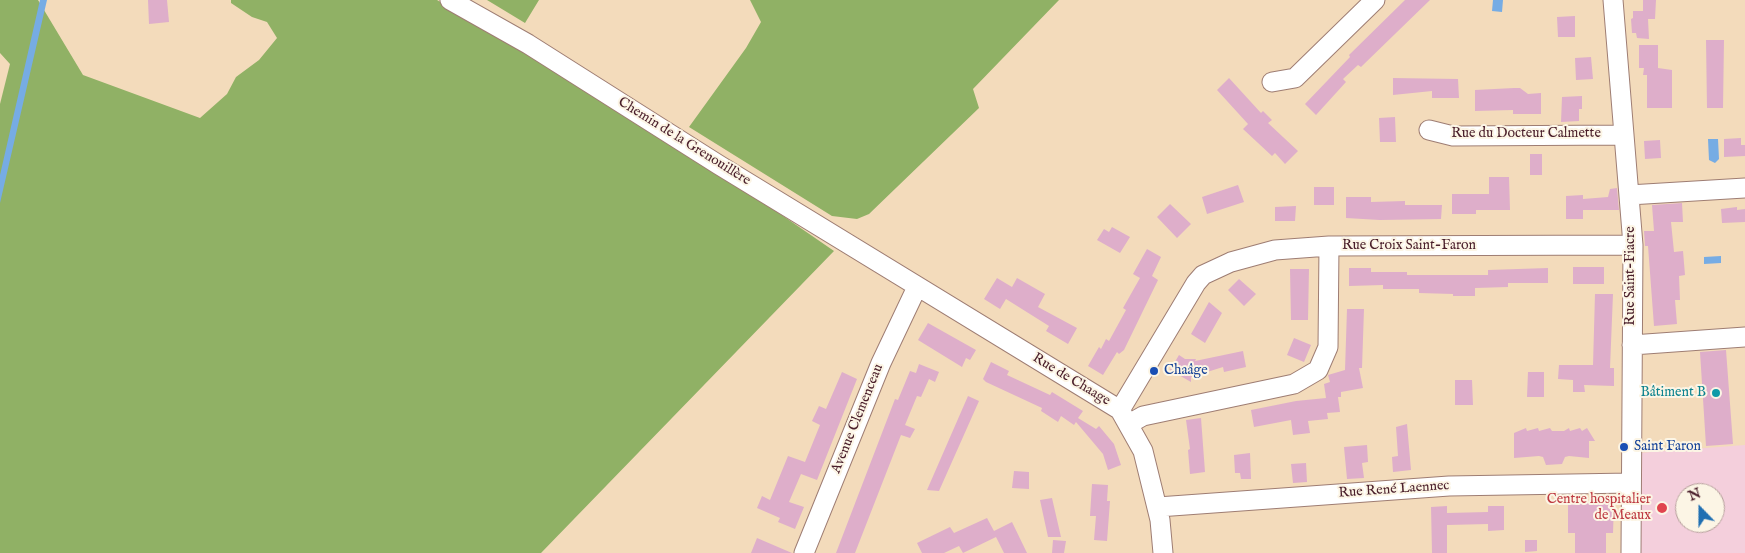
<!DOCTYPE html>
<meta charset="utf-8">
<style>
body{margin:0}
#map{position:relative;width:1745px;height:553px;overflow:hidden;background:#f3dbbb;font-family:"IM FELL English",serif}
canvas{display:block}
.north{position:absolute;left:1675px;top:483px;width:50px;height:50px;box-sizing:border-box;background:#fcf5e5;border:1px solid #b59f9b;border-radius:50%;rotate:338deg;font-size:14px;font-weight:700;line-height:20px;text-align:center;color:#4a1f2b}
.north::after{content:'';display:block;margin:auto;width:18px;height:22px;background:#1f6fb2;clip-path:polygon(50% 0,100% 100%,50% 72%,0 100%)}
</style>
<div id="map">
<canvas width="1745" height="553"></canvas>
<div class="north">N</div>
</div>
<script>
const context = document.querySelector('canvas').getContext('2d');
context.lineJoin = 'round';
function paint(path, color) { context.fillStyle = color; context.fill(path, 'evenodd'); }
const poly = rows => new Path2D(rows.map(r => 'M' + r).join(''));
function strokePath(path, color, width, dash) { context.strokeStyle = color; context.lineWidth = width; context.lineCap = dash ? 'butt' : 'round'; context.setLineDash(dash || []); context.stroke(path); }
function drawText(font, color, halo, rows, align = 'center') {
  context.font = font + ' "IM FELL English",serif'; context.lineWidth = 4; context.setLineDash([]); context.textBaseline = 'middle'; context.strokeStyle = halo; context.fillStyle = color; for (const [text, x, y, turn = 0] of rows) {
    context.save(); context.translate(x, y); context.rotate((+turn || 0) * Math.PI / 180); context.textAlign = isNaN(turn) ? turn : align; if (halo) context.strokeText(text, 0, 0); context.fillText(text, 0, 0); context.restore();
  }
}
paint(poly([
 [1745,445,1745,553,1639,553,1638,453],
 [1685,493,1715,493,1715,523,1685,523]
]), '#f4cfdc');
paint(poly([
 [0,0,38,0,83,75,200,118,227,94,236,77,259,60,277,38,267,22,252,17,231,3,231,0,437,0,508,41,712,167,834,251,541,553,0,553,0,104,10,64,0,53],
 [487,0,539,0,525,23],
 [750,0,1059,0,973,89,979,108,869,214,857,219,832,216,689,127,746,48,761,22]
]), '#90b165');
paint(poly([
 [40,0,47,0,0,203,0,175],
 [1493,0,1503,0,1502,12,1492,11],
 [1708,139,1718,139,1719,159,1715,163,1709,160],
 [1721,256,1721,263,1704,264,1704,257]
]), '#76ace4');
paint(poly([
 [148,0,167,0,169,22,149,24],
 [1405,0,1430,0,1361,67,1358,65,1343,79,1346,82,1316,115,1305,104,1350,57,1349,55],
 [1643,0,1656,0,1655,19,1648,19,1649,39,1637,38,1636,33,1632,33,1631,19,1633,18,1633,11,1643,11],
 [1575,16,1575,37,1558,37,1557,17],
 [1706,40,1724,40,1723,108,1707,108],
 [1639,45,1658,45,1658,68,1672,70,1672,108,1647,108,1647,75,1643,75,1644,68,1639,68],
 [1591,57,1593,79,1576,80,1575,58],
 [1229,78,1261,113,1263,111,1272,120,1268,123,1298,151,1285,164,1275,153,1272,156,1243,129,1248,124,1217,90],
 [1393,78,1458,79,1459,98,1432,98,1432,91,1393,95],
 [1514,88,1520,88,1528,94,1541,93,1541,114,1513,114,1513,110,1475,111,1475,90],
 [1582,96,1582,109,1579,109,1579,121,1561,122,1562,97],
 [1395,117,1396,142,1380,142,1379,118],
 [1741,138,1741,145,1745,145,1745,156,1724,157,1724,139],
 [1660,140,1661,158,1645,159,1644,141],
 [1530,154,1542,154,1542,175,1530,175],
 [1489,177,1509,177,1510,210,1476,210,1476,214,1452,214,1452,194,1489,194],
 [1238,185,1244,202,1207,214,1202,197],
 [1314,187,1334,187,1334,205,1314,205],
 [1617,188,1619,210,1583,210,1583,219,1566,219,1566,196,1583,195,1583,199,1608,197,1610,189],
 [1346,197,1371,197,1371,202,1405,201,1405,205,1442,205,1441,219,1380,220,1346,218],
 [1682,203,1683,222,1671,222,1674,252,1683,251,1685,275,1679,276,1680,300,1675,300,1677,324,1654,326,1648,246,1645,246,1644,231,1654,231,1652,205],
 [1170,204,1191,224,1177,238,1157,217],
 [1296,206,1295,221,1275,221,1275,207],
 [1737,207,1737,210,1745,209,1745,222,1722,223,1721,209],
 [1112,227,1130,237,1120,253,1097,240,1104,229,1109,232],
 [1147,249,1161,257,1152,276,1158,280,1124,350,1119,354,1117,352,1103,375,1088,366,1099,347,1101,349,1106,339,1109,341,1126,310,1123,308,1140,278,1133,274],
 [1573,267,1604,267,1604,284,1573,284],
 [1349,268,1371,268,1371,272,1407,272,1407,275,1488,275,1488,270,1548,268,1548,283,1508,283,1508,287,1475,288,1475,296,1453,296,1453,294,1419,293,1419,289,1383,289,1383,285,1349,286],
 [1290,269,1309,269,1308,320,1291,320],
 [997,278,1012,287,1017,278,1045,294,1038,307,1077,328,1068,344,1046,331,1049,326,1006,299,1000,309,984,299],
 [1239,279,1256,294,1244,306,1228,290],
 [1595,294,1613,294,1610,368,1614,368,1614,386,1584,385,1585,392,1573,392,1573,380,1558,379,1559,365,1593,365],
 [1209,302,1222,313,1205,343,1191,334],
 [1347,309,1364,309,1362,368,1359,368,1363,388,1341,392,1341,397,1338,397,1340,412,1327,413,1328,419,1308,421,1310,433,1293,435,1291,420,1254,427,1251,410,1296,401,1326,398,1324,384,1330,382,1328,375,1345,370],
 [928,323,976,350,970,360,966,358,962,367,918,340],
 [1294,338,1311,345,1304,362,1287,355],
 [1726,350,1733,444,1706,446,1700,352],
 [1243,351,1246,367,1224,372,1223,367,1191,377,1191,382,1170,370,1179,355,1185,359,1196,359,1195,361],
 [991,362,1009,371,1007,375,1050,395,1052,392,1083,411,1078,418,1096,429,1099,426,1114,444,1121,465,1108,470,1103,454,1076,422,1074,425,1061,416,1058,422,1041,411,1042,408,986,382,983,379],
 [919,364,939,372,935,382,929,379,921,397,917,396,905,425,915,429,910,438,901,435,855,553,836,553,895,399,898,400,910,371,916,373],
 [842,372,857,379,817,480,801,474,789,502,804,507,795,529,778,522,780,518,757,508,762,496,770,500,788,456,805,462,820,425,812,421,819,406,826,409],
 [1528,372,1544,372,1544,397,1527,397],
 [1455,380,1472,380,1473,405,1455,405],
 [968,396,979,401,939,491,927,490],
 [1201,418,1205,472,1190,474,1188,450,1190,449,1186,420],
 [1407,424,1411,470,1393,472,1392,457,1398,456,1396,427],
 [1526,428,1527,431,1538,428,1539,431,1550,428,1552,431,1564,431,1569,428,1570,431,1580,428,1582,431,1587,428,1595,441,1589,441,1589,458,1569,456,1565,457,1562,464,1546,465,1543,457,1539,456,1514,458,1514,433],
 [1367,445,1368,462,1362,463,1364,478,1347,479,1344,447],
 [1250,453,1251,479,1241,479,1240,473,1235,473,1234,455],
 [1306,463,1307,482,1293,483,1291,464],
 [1014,471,1029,472,1029,489,1012,488],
 [1092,484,1108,485,1107,501,1110,501,1107,541,1094,540,1096,516,1090,516],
 [1052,498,1061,537,1048,537,1040,500],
 [1568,503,1614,503,1613,533,1606,533,1606,553,1575,553,1575,533,1568,533],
 [1447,506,1447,513,1488,512,1488,506,1504,506,1504,530,1488,531,1488,524,1447,525,1447,553,1432,553,1431,507],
 [987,518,994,531,1012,522,1027,553,1004,553,996,537,963,553,959,546,944,553,922,553,917,543,950,527,954,533],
 [757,538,792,553,751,553],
 [1053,540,1066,541,1064,553,1052,553],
 [1525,540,1537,540,1537,551,1525,552]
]), '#deaeca');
const minor = poly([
 [450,0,528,44,719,165,1120,410,1143,451,1160,520,1163,553],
 [1613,0,1633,245,1631,553],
 [1272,82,1295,78,1375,0],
 [1429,130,1453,136,1624,135],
 [1629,195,1745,188],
 [1632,345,1745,337],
 [1120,410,1196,283,1203,275,1231,262,1275,250,1329,246,1633,245],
 [1129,424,1143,416,1294,384,1318,370,1328,347,1329,246],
 [1158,507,1449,486,1631,483],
 [804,553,881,363,917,287]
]);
strokePath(minor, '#9e7d73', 21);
strokePath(minor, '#fff', 19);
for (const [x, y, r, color] of [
 [1154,371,5,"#1a4fb4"],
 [1716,393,5,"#0f9aa8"],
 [1624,447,5,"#1a4fb4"],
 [1662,508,6,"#e0444e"]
]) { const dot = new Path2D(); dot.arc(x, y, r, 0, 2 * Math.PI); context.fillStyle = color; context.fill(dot); strokePath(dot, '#fcf5e5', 2); }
drawText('14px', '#4a1f2b', '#fcf5e5', [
 ["Rue du Docteur Calmette",1526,134],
 ["Chemin de la Grenouillère",684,142,32],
 ["Rue Croix Saint-Faron",1409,246],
 ["Rue Saint-Fiacre",1631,276,-90],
 ["Rue de Chaage",1071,380,31],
 ["Avenue Clemenceau",858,419,-68],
 ["Rue René Laennec",1394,490,-4]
]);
drawText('14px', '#164399', '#fcf5e5', [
 ["Chaâge",1164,371],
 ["Saint Faron",1634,447]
], 'left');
drawText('14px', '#0d838f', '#fcf5e5', [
 ["Bâtiment B",1706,393]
], 'right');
drawText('14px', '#be3a42', '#fcf5e5', [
 ["Centre hospitalier",1651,500],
 ["de Meaux",1651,516]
], 'right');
</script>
